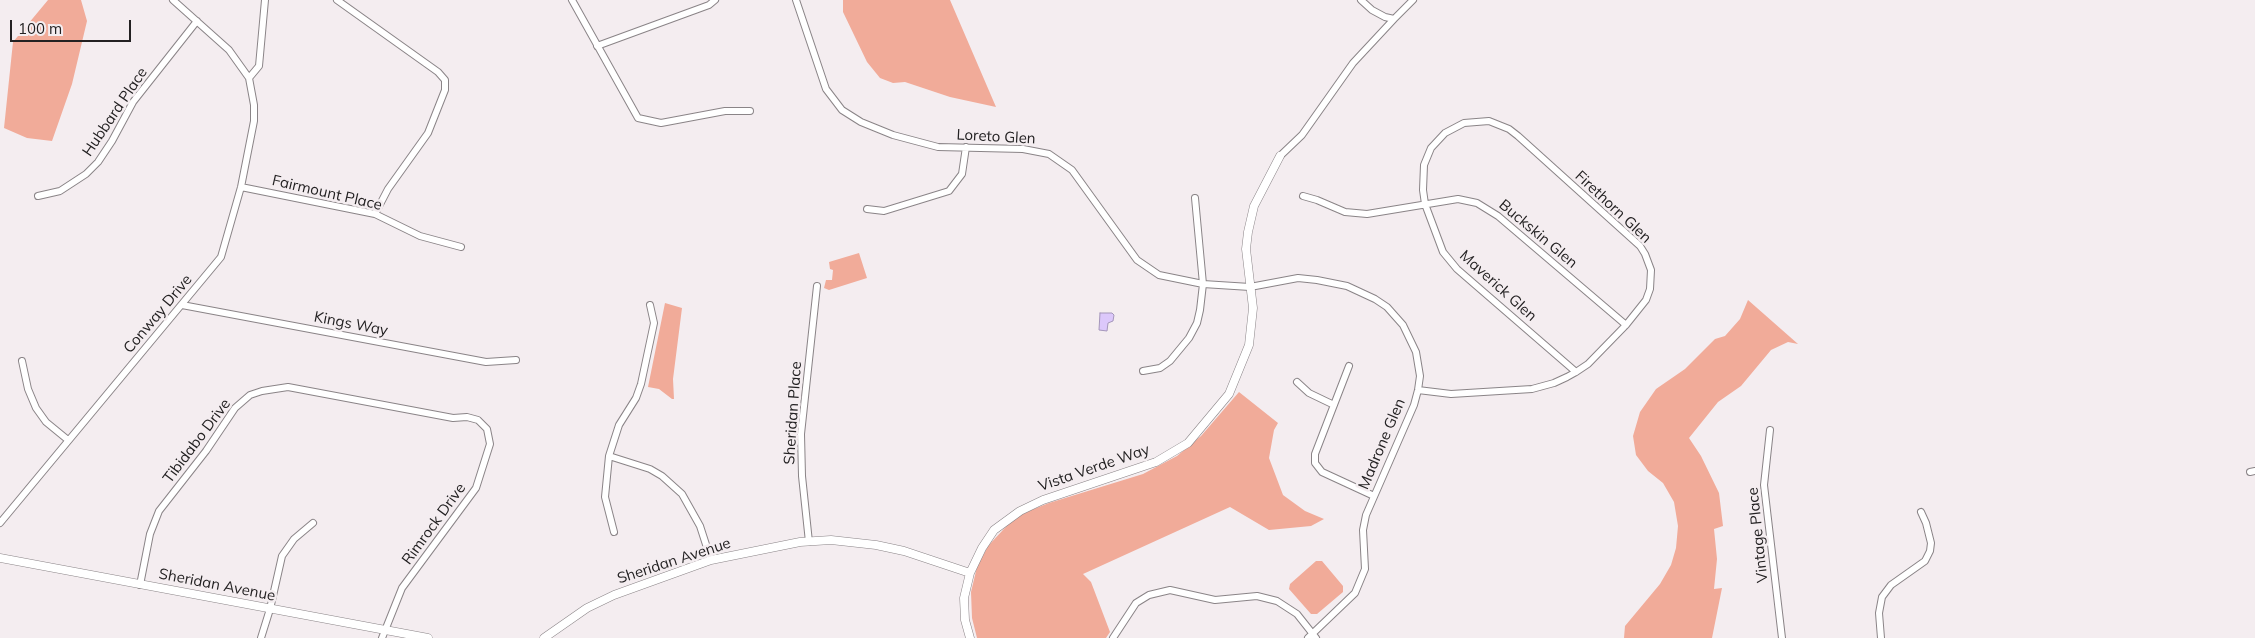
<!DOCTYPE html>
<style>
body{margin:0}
#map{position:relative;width:2255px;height:638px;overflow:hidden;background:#f4edf0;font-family:Mulish,sans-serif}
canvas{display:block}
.scale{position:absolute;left:10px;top:20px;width:121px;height:22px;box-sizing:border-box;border:2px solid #232122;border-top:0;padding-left:6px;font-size:15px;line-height:18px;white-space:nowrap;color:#232122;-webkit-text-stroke:4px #f4edf0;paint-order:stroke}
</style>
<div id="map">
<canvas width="2255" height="638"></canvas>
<div class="scale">100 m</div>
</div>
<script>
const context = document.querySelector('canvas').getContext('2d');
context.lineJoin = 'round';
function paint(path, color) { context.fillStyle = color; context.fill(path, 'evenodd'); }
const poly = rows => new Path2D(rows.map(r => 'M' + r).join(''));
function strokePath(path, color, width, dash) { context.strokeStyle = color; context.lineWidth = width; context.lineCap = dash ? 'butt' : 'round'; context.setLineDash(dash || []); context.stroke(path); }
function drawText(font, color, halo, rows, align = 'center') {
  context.font = font + ' Mulish,sans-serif'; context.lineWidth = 5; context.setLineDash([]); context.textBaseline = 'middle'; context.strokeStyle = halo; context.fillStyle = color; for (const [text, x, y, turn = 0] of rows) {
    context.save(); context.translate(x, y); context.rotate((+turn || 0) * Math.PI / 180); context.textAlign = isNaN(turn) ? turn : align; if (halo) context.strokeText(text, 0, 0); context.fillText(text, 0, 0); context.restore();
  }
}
paint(poly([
 [48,0,81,0,87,21,72,84,52,141,27,138,4,128,13,42],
 [843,0,950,0,996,107,950,97,905,82,893,83,880,78,867,62,843,12],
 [859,253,867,278,829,290,824,288,826,280,832,280,833,270,830,269,829,262],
 [1748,300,1798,344,1788,342,1771,350,1741,386,1718,402,1689,438,1701,456,1719,493,1723,526,1714,529,1717,559,1714,589,1722,588,1712,638,1624,638,1625,626,1660,584,1671,565,1676,548,1678,526,1674,502,1663,483,1648,471,1636,455,1633,436,1640,412,1656,389,1685,369,1715,339,1725,336,1740,319],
 [665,303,682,308,673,379,674,399,672,399,659,389,648,387],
 [1239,392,1278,423,1274,430,1269,458,1283,495,1305,511,1324,519,1311,526,1269,530,1230,507,1083,574,1091,582,1110,632,1106,638,977,638,972,618,971,592,977,567,988,546,1016,516,1049,503,1143,474,1177,456,1201,436],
 [1316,561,1322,561,1343,586,1343,592,1317,614,1311,614,1289,589,1290,584]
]), '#f1ab99');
const water = poly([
 [1100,313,1112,313,1114,315,1113,321,1108,323,1107,331,1099,330,1100,313]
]);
paint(water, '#dcc8fb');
strokePath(water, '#a496ba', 1);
const minor = poly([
 [337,0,438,72,445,80,445,90,428,133,388,189,375,214],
 [572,0,638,118,661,123,725,111,750,111],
 [796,0,826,89,842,110,861,122,893,135,938,147,1023,149,1049,154,1072,170,1137,260,1159,275,1203,284,1250,287,1298,278,1317,280,1347,286,1375,299,1387,307,1403,325,1416,352,1420,376,1418,390,1414,405,1366,515,1363,530,1365,569,1355,593,1308,638],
 [1361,0,1372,10,1385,17,1394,19,1413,0],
 [597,46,709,5,715,0],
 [249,78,259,66,265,0],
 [1280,156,1302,135,1353,63,1394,19],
 [241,187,375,214,420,236,461,247],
 [38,196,60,191,86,174,98,162,112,141,133,102,197,21],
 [1303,196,1317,200,1345,212,1367,214,1458,199,1477,203,1498,216,1626,325],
 [867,209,884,211,949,191,962,174,966,147],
 [182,305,486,362,516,360],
 [22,361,28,389,36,408,46,422,68,440],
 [1349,366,1315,454,1315,463,1322,472,1374,496],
 [1143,371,1160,368,1170,361,1189,338,1197,323,1200,310,1203,284,1195,198],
 [1297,382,1309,393,1334,405],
 [1418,390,1451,394,1532,389,1554,383,1567,377,1576,372,1588,364,1626,325,1646,300,1650,289,1651,270,1645,254,1640,246,1518,136,1509,129,1489,121,1464,123,1445,133,1431,148,1424,165,1423,190,1425,204,1443,252,1457,269,1576,372],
 [1770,430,1764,485,1782,638],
 [609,456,650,469,662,476,682,494,700,526,711,560],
 [2250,472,2255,471],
 [0,523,221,257,241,187,254,121,254,105,249,78,229,50,173,0],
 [614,532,605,497,609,456,619,425,636,398,641,384,654,323,650,305],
 [809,542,802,476,801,434,817,286],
 [140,585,150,534,159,511,206,451,235,408,250,395,262,391,288,387,453,418,467,417,478,420,487,429,490,444,476,488,402,588,382,638],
 [261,638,270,609,282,556,294,539,313,523],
 [1113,638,1136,603,1149,595,1170,590,1215,600,1257,596,1277,601,1297,614,1316,638],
 [1881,638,1879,613,1882,597,1891,585,1925,561,1930,551,1931,543,1926,523,1921,512]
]);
const tertiary = poly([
 [0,558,428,638],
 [544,638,587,608,614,595,711,560,800,542,831,540,876,545,904,551,970,573],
 [970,638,965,620,964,598,970,573,982,548,994,530,1020,511,1043,500,1156,462,1188,443,1229,394,1249,345,1253,308,1246,249,1248,232,1254,206,1280,156]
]);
strokePath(minor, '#8a8487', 8);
strokePath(tertiary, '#8a8487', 9);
strokePath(minor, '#fff', 6);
strokePath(tertiary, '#fff', 8);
drawText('15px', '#232122', '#f4edf0', [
 ["Hubbard Place",115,112,-56],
 ["Loreto Glen",996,137,3],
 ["Fairmount Place",327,193,13],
 ["Firethorn Glen",1613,207,43],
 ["Buckskin Glen",1538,234,40],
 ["Maverick Glen",1498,286,42],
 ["Conway Drive",158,314,-50],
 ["Kings Way",351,324,11],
 ["Sheridan Place",793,413,-86],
 ["Tibidabo Drive",197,441,-53],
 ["Madrone Glen",1382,444,-67],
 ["Vista Verde Way",1094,468,-19],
 ["Rimrock Drive",434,524,-54],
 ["Vintage Place",1758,535,-96],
 ["Sheridan Avenue",674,561,-18],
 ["Sheridan Avenue",217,585,11]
]);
</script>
